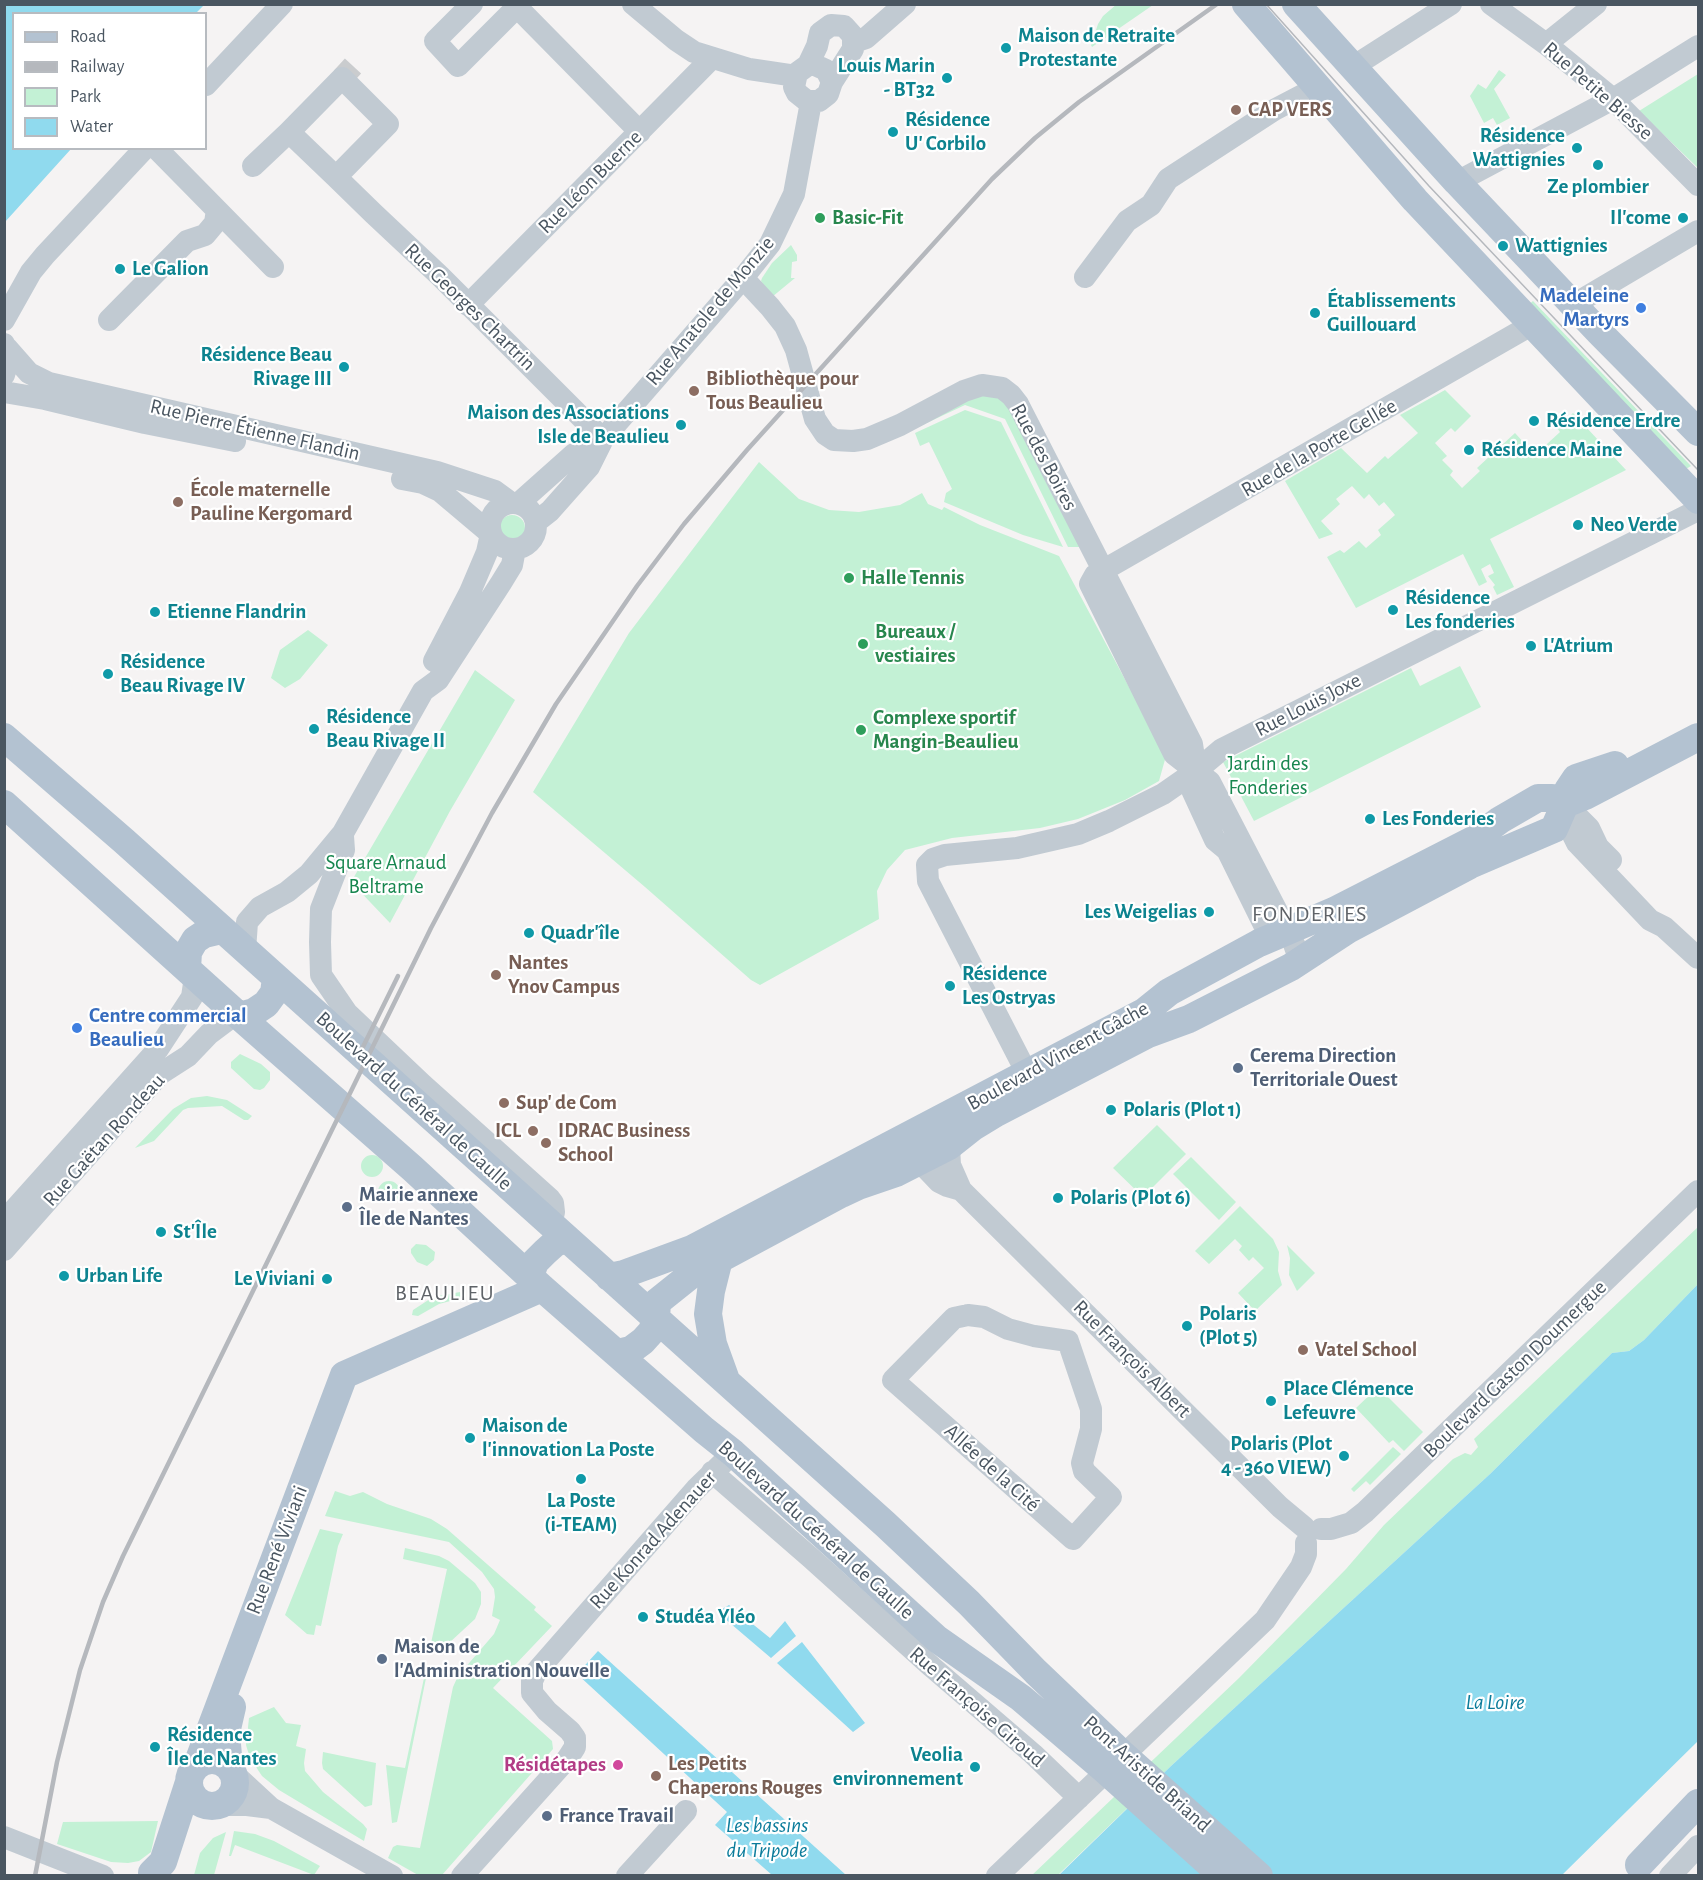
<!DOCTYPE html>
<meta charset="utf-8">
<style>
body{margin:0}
#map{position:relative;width:1703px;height:1880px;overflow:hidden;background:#f5f3f3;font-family:"Alegreya Sans",sans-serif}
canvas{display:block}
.frame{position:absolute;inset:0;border:6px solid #4a5661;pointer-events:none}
.legend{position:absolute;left:12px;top:12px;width:195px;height:138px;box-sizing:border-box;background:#fff;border:2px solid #b7bbc0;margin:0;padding:8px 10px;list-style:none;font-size:18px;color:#4a5661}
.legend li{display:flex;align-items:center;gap:12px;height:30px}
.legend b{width:30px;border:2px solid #b7bbc0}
</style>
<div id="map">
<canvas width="1703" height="1880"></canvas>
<div class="frame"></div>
<ul class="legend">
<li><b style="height:8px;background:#b3c2d1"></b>Road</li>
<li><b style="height:8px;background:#b5b8bd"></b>Railway</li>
<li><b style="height:16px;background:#c3f1d5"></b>Park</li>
<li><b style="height:16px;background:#90daee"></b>Water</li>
</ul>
</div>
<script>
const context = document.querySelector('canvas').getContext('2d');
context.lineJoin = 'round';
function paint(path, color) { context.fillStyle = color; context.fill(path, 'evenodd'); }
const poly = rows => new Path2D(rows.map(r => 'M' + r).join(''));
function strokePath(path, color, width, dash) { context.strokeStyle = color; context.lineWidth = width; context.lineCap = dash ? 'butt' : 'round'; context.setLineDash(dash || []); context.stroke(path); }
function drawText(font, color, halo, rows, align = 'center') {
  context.font = font + ' "Alegreya Sans",sans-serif'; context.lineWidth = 4.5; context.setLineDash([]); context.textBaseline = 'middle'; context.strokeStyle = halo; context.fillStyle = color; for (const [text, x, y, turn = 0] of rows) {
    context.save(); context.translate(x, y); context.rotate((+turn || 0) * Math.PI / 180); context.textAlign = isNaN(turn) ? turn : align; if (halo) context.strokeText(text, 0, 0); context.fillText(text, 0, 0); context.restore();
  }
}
paint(poly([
 [1117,4,1153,5,1092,47,1091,45,1098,24,1103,16],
 [1499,70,1506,75,1494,89,1510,118,1497,125,1493,118,1484,123,1470,96,1478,84,1486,89],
 [1698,74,1698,168,1639,111],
 [791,245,797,255,797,261,792,262,791,278,795,278,772,297,761,281,762,278,772,263],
 [1533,301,1691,466,1686,469,1528,305],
 [1445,390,1471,416,1455,432,1451,428,1435,443,1447,456,1442,460,1453,471,1450,475,1462,488,1480,471,1477,468,1515,433,1535,455,1560,432,1557,428,1573,413,1626,470,1490,539,1514,587,1497,595,1493,587,1495,585,1488,576,1494,573,1490,564,1481,569,1487,582,1479,586,1463,554,1356,608,1327,557,1340,550,1344,553,1359,541,1366,548,1381,535,1378,530,1395,515,1384,502,1379,506,1369,494,1364,499,1352,486,1336,499,1340,504,1321,521,1333,534,1319,539,1285,481,1341,448,1367,473,1385,456,1388,459,1418,433,1400,415],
 [989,393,1011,405,1080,547,1068,547,1005,419,965,405,914,429,977,394],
 [965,410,1001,422,1063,547,1023,535,944,502,946,493,952,489,929,442,920,446,915,433],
 [759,462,799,499,829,510,859,512,900,505,922,493,928,504,942,510,944,507,980,525,1059,556,1166,756,1159,781,1125,800,1078,819,1040,828,952,838,905,850,887,870,877,891,879,919,760,985,751,980,645,887,533,792,629,633],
 '499 528a13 13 0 1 1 26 0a13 13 0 1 1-26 0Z',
 [308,630,328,645,300,679,285,688,271,678,280,650],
 [1460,666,1481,707,1254,821,1223,762,1411,668,1420,686],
 [475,670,515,700,450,811,390,923,351,882],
 [240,1054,261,1064,270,1072,270,1080,264,1088,260,1090,254,1089,231,1068,231,1062],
 [207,1096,227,1100,252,1116,248,1120,244,1120,222,1106,188,1108,183,1110,154,1141,135,1148,173,1109,191,1098],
 [1157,1125,1186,1154,1143,1197,1113,1168],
 '361 1166a11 11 0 1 1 22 0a11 11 0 1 1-22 0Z',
 [1191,1157,1236,1202,1219,1220,1173,1174],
 '378 1192a11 11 0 1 1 22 0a11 11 0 1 1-22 0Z',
 [1240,1206,1273,1239,1279,1252,1278,1271,1282,1285,1255,1311,1238,1293,1264,1268,1253,1257,1249,1261,1239,1250,1242,1246,1235,1239,1209,1264,1195,1251],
 [1698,1227,1698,1284,1644,1340,1629,1351,1612,1353,1490,1474,1171,1766,1058,1875,1031,1876,1239,1678,1346,1569,1384,1525,1453,1459,1465,1453,1471,1455,1478,1447,1474,1439],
 [416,1244,426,1245,435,1252,434,1260,427,1266,417,1262,411,1253,411,1249],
 [1287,1245,1315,1273,1297,1291,1289,1275,1290,1258],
 [460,1292,463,1295,458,1299,439,1304,418,1316,412,1315,413,1310,433,1297],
 [1378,1387,1423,1432,1404,1451,1393,1440,1389,1443,1356,1408],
 [1393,1447,1401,1454,1370,1485,1366,1481,1354,1492,1351,1489],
 [335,1491,350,1496,363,1492,387,1504,431,1519,447,1529,536,1607,534,1610,552,1626,493,1688,552,1741,553,1749,442,1875,418,1875,388,1858,393,1847,397,1845,420,1848,453,1687,458,1676,494,1634,500,1620,492,1616,495,1597,494,1589,482,1572,449,1542,325,1516],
 [320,1529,343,1534,338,1546,321,1626,316,1625,314,1635,307,1634,285,1615],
 [405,1548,439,1556,449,1561,475,1583,481,1592,481,1604,475,1619,449,1643,431,1643,447,1569,403,1559],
 [424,1678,426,1678,397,1822,392,1823,386,1765,405,1768],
 [274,1707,286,1723,301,1725,296,1746,306,1749,304,1763,305,1771,323,1792,363,1824,367,1829,364,1841,279,1790,262,1776,250,1758,246,1745,249,1718],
 [323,1752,376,1763,372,1805,365,1807,323,1769,322,1763],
 [158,1821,151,1852,139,1861,128,1863,111,1862,57,1844,63,1822],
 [234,1831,255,1834,274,1841,320,1866,314,1875,235,1845,231,1856,229,1856],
 [226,1832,214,1875,194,1875,200,1853,213,1838]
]), '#c3f1d5');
paint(poly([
 [5,4,204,5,195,14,14,14,14,148,71,149,5,222],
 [1698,1284,1698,1741,1562,1875,1058,1876,1171,1766,1490,1474,1612,1353,1629,1351,1644,1340],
 [729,1605,770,1638,785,1621,796,1636,771,1658,717,1612],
 [802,1642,865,1723,853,1732,777,1663],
 [598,1651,846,1875,772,1875,715,1825,727,1812,577,1674]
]), '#90daee');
strokePath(poly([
 [342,78,353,66]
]), '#caccce', 22, [22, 11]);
strokePath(poly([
 [472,4,435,41,458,66,520,4],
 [633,4,676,40,694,52,749,69,796,76],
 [1491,4,1546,44,1613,99,1698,185],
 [517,7,640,132],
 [854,42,866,38,905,4],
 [1546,44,1596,4],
 [808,65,817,46,820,33,831,25,844,26,853,36,853,49,832,82,828,94,819,101,807,101,797,93,794,87,797,73,808,65,815,65,826,70,832,82],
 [1351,68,1451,4],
 [206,85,282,4],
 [253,166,289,132],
 [336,177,388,124,342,78,289,132,336,177,374,214,440,276,603,439],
 [1457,182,1613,99,1698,46],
 [217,210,273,267],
 [1085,277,1127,221,1151,205,1168,179,1274,110,1318,87],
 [743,278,770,307,785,326,796,350,815,419,825,434,834,440,853,441,867,439,900,425,964,391,982,385,1002,388,1011,395,1018,404,1192,744,1196,771,1192,790,1215,840,1227,850,1267,931,1269,939],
 [468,305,711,59],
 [1573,305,1698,231],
 [4,320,31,272,45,255,145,148],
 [109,320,187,241,205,235,215,223,217,210,156,148],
 [4,344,9,358,4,375],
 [7,348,29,373,49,383,437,472,495,491,510,502],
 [4,392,45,399,145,423,235,441],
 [402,479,423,483,440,491,491,534],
 '490 526a23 23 0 1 1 46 0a23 23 0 1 1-46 0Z',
 [519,503,574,454,603,439],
 [536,522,550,511,589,467,603,439,743,278,770,244,794,194,811,102],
 [434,661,470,592,487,552,491,534],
 [1565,804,1573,835,1577,843,1650,920,1664,927,1698,958],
 [1566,805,1589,828,1598,847,1611,860],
 [343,836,344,850,321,909,320,942,321,975,347,1013,423,1085,550,1199,553,1203,554,1212,551,1224],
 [245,951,247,922,260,907,287,892,309,874,343,833,423,691,438,680,501,583,512,565,515,549],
 [1300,961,1294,944,1210,782,1174,754,1090,584,1095,575,1533,324],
 [1034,1087,928,881,927,865,933,859,945,855,1017,848,1078,834,1109,821,1163,794,1196,771,1222,749,1698,510],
 [949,1146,950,1165,961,1190,1280,1507,1304,1527],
 [919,1161,939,1182,947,1186,961,1190],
 [4,1221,158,1049,192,997,195,977],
 [4,1250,160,1074,188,1056,209,1034,229,1019,239,1016],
 [968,1315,984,1317,1008,1329,1034,1336,1068,1341,1091,1409,1091,1429,1082,1463,1084,1471,1111,1497,1073,1539,893,1380,954,1318,968,1315],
 [712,1472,811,1558,932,1667,1033,1754,1079,1798],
 [1321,1529,1331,1529,1351,1523,1365,1512,1698,1191],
 [232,1772,271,1808,392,1876],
 [221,1805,247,1805,271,1808],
 [4,1837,103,1876],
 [462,1876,568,1758,575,1747,575,1738,570,1731,547,1711,532,1693,532,1681,536,1672,696,1489,733,1453],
 [627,1876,686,1811],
 [997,1876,1265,1620,1301,1567,1306,1554,1306,1543],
 [1670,1876,1698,1846]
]), '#c1cad2', 22);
strokePath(poly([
 [1246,4,1415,200,1698,500],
 [1296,4,1457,182,1599,332,1698,432],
 [4,737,124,841,885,1524,969,1603,1036,1672,1121,1753,1259,1876],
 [4,804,239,1016,412,1168,542,1288,704,1430,733,1453,937,1639,1021,1698,1104,1769,1223,1876],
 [187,969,188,952,195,940,204,934,221,930],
 [239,1016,254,1012,266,1004,274,993,276,978],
 [719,1259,711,1291,708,1314,713,1344,726,1380],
 [530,1276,535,1262,545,1252,555,1243,567,1239],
 [609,1277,624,1274,692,1249,1144,1012,1169,992,1259,943,1334,911,1473,840,1500,820,1538,798,1552,798,1565,804,1568,790,1576,778,1615,765],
 [618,1353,631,1350,643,1341,652,1331,656,1319,657,1302,692,1274,841,1194,858,1186,896,1173,949,1146,973,1127,996,1113,1148,1034,1189,1019,1291,967,1349,929,1470,865,1554,829,1565,804,1585,796,1698,737],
 '189 1783a23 23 0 1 1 46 0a23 23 0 1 1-46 0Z',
 [197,1765,344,1375,542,1288],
 [229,1767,226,1733,232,1707],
 [1639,1865,1698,1803],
 [152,1873,163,1862,189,1782]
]), '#b3c2d1', 28);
strokePath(poly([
 [1266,4,1429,186,1698,470]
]), '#b5b8bd', 1.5);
strokePath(poly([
 [358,1057,398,976],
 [35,1876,57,1762,80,1670,103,1602,123,1556,431,928,492,813,556,704,637,586,684,524,747,450,992,179,1035,138,1079,102,1217,4]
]), '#b5b8bd', 4.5);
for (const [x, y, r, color] of [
 [1006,48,6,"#0f9aa8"],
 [947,78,6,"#0f9aa8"],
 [1236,110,6,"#8d6e63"],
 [893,132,6,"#0f9aa8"],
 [1577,148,6,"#0f9aa8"],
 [1598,165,6,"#0f9aa8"],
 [820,218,6,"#2e9e5b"],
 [1683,218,6,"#0f9aa8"],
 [1503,246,6,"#0f9aa8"],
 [120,269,6,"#0f9aa8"],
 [1641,308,6,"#3f7fe0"],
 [1315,313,6,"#0f9aa8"],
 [344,367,6,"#0f9aa8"],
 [694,391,6,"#8d6e63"],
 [1534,421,6,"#0f9aa8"],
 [681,425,6,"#0f9aa8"],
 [1469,450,6,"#0f9aa8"],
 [178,502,6,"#8d6e63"],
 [1578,525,6,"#0f9aa8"],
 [849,578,6,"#2e9e5b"],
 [1393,610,6,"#0f9aa8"],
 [155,612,6,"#0f9aa8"],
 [863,644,6,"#2e9e5b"],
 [1531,646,6,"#0f9aa8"],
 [108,674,6,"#0f9aa8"],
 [314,729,6,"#0f9aa8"],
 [861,730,6,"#2e9e5b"],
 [1370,819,6,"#0f9aa8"],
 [1209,912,6,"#0f9aa8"],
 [529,933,6,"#0f9aa8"],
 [496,975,6,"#8d6e63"],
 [950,986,6,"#0f9aa8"],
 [77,1028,6,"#3f7fe0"],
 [1238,1068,6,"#5c6f8a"],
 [504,1103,6,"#8d6e63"],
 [1111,1110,6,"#0f9aa8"],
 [533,1131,6,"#8d6e63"],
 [546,1143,6,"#8d6e63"],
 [1058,1198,6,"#0f9aa8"],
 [347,1207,6,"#5c6f8a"],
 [161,1232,6,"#0f9aa8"],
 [64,1276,6,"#0f9aa8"],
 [327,1279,6,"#0f9aa8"],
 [1187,1326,6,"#0f9aa8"],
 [1303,1350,6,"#8d6e63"],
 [1271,1401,6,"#0f9aa8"],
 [470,1438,6,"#0f9aa8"],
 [1344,1456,6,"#0f9aa8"],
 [581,1479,6,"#0f9aa8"],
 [643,1617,6,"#0f9aa8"],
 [382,1659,6,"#5c6f8a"],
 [155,1747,6,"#0f9aa8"],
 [618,1765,6,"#d1479c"],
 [975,1767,6,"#0f9aa8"],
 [656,1776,6,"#8d6e63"],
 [547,1816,6,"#5c6f8a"]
]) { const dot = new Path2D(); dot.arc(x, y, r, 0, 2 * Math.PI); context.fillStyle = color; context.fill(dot); strokePath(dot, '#fff', 2); }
drawText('bold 21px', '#0d838f', '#fff', [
 ["Maison de Retraite",1018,36],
 ["Protestante",1018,60],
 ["Louis Marin",935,66,"right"],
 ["- BT32",935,90,"right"],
 ["Résidence",905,120],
 ["U' Corbilo",905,144],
 ["Résidence",1565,136,"right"],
 ["Wattignies",1565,160,"right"],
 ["Ze plombier",1598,187,"center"],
 ["Il'come",1671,218,"right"],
 ["Wattignies",1515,246],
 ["Le Galion",132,269],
 ["Établissements",1327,301],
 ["Guillouard",1327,325],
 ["Résidence Beau",332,355,"right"],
 ["Rivage III",332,379,"right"],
 ["Maison des Associations",669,413,"right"],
 ["Isle de Beaulieu",669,437,"right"],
 ["Résidence Erdre",1546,421],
 ["Résidence Maine",1481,450],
 ["Neo Verde",1590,525],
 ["Résidence",1405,598],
 ["Les fonderies",1405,622],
 ["Etienne Flandrin",167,612],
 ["L'Atrium",1543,646],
 ["Résidence",120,662],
 ["Beau Rivage IV",120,686],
 ["Résidence",326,717],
 ["Beau Rivage II",326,741],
 ["Les Fonderies",1382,819],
 ["Les Weigelias",1197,912,"right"],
 ["Quadr'île",541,933],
 ["Résidence",962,974],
 ["Les Ostryas",962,998],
 ["Polaris (Plot 1)",1123,1110],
 ["Polaris (Plot 6)",1070,1198],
 ["St'Île",173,1232],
 ["Urban Life",76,1276],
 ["Le Viviani",315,1279,"right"],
 ["Polaris",1199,1314],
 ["(Plot 5)",1199,1338],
 ["Place Clémence",1283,1389],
 ["Lefeuvre",1283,1413],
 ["Maison de",482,1426],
 ["l'innovation La Poste",482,1450],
 ["Polaris (Plot",1332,1444,"right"],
 ["4 - 360 VIEW)",1332,1468,"right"],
 ["La Poste",581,1501,"center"],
 ["(i-TEAM)",581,1525,"center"],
 ["Studéa Yléo",655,1617],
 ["Résidence",167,1735],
 ["Île de Nantes",167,1759],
 ["Veolia",963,1755,"right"],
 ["environnement",963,1779,"right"]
], 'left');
drawText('21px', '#4a5661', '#fff', [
 ["Rue Petite Biesse",1598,91,41],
 ["Rue Léon Buerne",590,182,-45],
 ["Rue Georges Chartrin",470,307,44],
 ["Rue Anatole de Monzie",710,311,-50],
 ["Rue Pierre Étienne Flandin",255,430,13],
 ["Rue de la Porte Gellée",1319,448,-30],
 ["Rue des Boires",1044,457,62],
 ["Rue Louis Joxe",1308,705,-27],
 ["Boulevard Vincent Gâche",1058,1056,-29],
 ["Boulevard du Général de Gaulle",414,1101,42],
 ["Rue Gaëtan Rondeau",104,1140,-48],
 ["Rue François Albert",1132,1359,45],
 ["Boulevard Gaston Doumergue",1515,1369,-44],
 ["Allée de la Cité",992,1468,42],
 ["Boulevard du Général de Gaulle",816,1530,42],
 ["Rue Konrad Adenauer",653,1540,-48],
 ["Rue René Viviani",277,1550,-69],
 ["Rue Françoise Giroud",977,1707,41],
 ["Pont Aristide Briand",1147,1774,42]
]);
drawText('bold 21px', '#785e54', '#fff', [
 ["CAP VERS",1248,110],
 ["Bibliothèque pour",706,379],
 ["Tous Beaulieu",706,403],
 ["École maternelle",190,490],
 ["Pauline Kergomard",190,514],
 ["Nantes",508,963],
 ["Ynov Campus",508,987],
 ["Sup' de Com",516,1103],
 ["ICL",521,1131,"right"],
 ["IDRAC Business",558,1131],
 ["School",558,1155],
 ["Vatel School",1315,1350],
 ["Les Petits",668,1764],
 ["Chaperons Rouges",668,1788]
], 'left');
drawText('bold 21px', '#27864d', '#fff', [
 ["Basic-Fit",832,218],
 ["Halle Tennis",861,578],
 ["Bureaux /",875,632],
 ["vestiaires",875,656],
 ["Complexe sportif",873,718],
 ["Mangin-Beaulieu",873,742]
], 'left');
drawText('bold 21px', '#366cbe', '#fff', [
 ["Madeleine",1629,296],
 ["Martyrs",1629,320],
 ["Centre commercial",89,1016,"left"],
 ["Beaulieu",89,1040,"left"]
], 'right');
drawText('21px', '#17864f', '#fff', [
 ["Jardin des",1268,764],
 ["Fonderies",1268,788],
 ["Square Arnaud",386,863],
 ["Beltrame",386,887]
]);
drawText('bold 21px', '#4e5e75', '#fff', [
 ["Cerema Direction",1250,1056],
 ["Territoriale Ouest",1250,1080],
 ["Mairie annexe",359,1195],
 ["Île de Nantes",359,1219],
 ["Maison de",394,1647],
 ["l'Administration Nouvelle",394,1671],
 ["France Travail",559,1816]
], 'left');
drawText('bold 21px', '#b23c85', '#fff', [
 ["Résidétapes",606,1765]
], 'right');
context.letterSpacing = '1.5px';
drawText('22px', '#5f6368', '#fff', [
 ["FONDERIES",1310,914],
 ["BEAULIEU",445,1293]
]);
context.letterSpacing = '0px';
drawText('italic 22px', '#0c7c9b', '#fff', [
 ["La Loire",1495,1702],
 ["Les bassins",767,1825],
 ["du Tripode",767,1850]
]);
</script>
